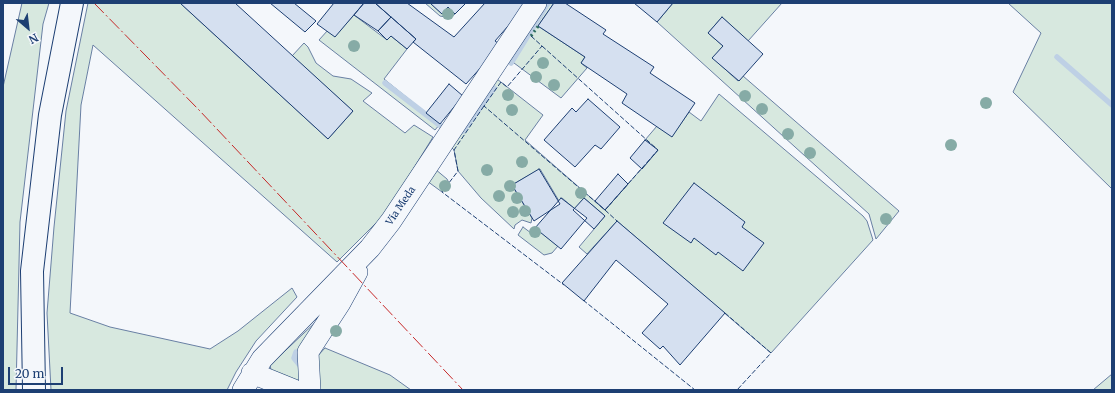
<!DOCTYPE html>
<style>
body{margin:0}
#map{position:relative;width:1115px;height:393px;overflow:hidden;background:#f4f7fb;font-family:Merriweather,serif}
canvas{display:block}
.frame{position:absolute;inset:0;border:4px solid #1d3f73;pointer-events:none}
.north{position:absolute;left:8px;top:8px;width:40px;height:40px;-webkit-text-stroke:3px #f4f7fb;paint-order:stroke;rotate:152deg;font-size:11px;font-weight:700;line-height:16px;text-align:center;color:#1d3f73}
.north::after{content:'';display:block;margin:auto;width:14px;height:18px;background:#1d3f73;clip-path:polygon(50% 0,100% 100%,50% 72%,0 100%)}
.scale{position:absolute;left:8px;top:367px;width:55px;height:18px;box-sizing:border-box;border:2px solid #1d3f73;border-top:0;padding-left:5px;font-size:12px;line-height:14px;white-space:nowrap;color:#1d3f73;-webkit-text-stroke:3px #f4f7fb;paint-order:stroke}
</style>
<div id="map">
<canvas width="1115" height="393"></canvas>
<div class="frame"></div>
<div class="north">N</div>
<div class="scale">20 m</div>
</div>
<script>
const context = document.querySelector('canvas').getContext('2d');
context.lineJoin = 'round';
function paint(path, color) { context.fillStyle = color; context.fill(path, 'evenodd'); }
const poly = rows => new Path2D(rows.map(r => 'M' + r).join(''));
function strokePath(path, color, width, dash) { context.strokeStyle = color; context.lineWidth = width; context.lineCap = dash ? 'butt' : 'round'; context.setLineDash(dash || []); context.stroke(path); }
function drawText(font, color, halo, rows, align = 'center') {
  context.font = font + ' Merriweather,serif'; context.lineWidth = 3; context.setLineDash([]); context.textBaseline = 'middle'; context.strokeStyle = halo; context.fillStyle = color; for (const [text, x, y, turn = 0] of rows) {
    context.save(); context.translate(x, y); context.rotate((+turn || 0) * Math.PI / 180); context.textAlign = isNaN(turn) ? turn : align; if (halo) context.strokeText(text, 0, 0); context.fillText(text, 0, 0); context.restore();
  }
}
const green = poly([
 [22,3,49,3,43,24,20,222,16,390,3,390,3,87,22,3],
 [88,3,180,3,328,139,353,111,292,56,304,43,308,47,316,63,333,76,351,79,372,93,363,101,405,133,414,125,433,137,386,213,337,262,93,45,81,105,70,313,110,327,210,349,238,331,292,288,297,297,256,341,236,372,227,390,51,390,47,313,54,227,66,111,88,3],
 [425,3,430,3,442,14,448,7,455,14,450,18,440,16,425,3],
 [545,3,554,3,538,26,585,57,581,63,587,68,561,98,510,60,545,3],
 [673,3,782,3,748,41,722,17,708,33,723,46,713,58,738,81,743,76,899,211,876,239,869,214,657,22,673,3],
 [1008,3,1112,3,1112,189,1013,92,1041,33,1008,3],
 [354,15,387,40,391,36,407,49,384,79,440,124,435,130,319,40,328,30,335,36,354,15],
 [497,79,543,115,525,140,605,210,658,150,645,140,657,126,672,136,689,112,701,121,719,94,863,216,867,221,873,240,771,353,617,221,587,254,579,247,605,216,584,198,575,209,562,198,559,201,540,169,512,185,532,218,531,223,522,220,515,225,514,229,481,198,458,171,454,150,450,146,497,79],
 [435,169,447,179,449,183,442,192,427,181,435,169],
 [523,227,531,233,538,230,558,246,552,253,544,255,518,235,523,227],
 [320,318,308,386,272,374,270,365,320,318],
 [325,348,390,375,411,390,313,390,314,360,325,348],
 [1112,374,1112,390,1093,390,1112,374]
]);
paint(green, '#d7e8df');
strokePath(green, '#687fa3', 1);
strokePath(poly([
 [1057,57,1112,105],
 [511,63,548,3],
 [385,83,446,130],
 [463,131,494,88],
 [296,352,294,358,302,368]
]), '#bed0e5', 5.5);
const building = poly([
 [180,3,235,3,353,111,328,139,180,3],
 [270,3,294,3,316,21,305,32,270,3],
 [334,3,364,3,335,37,317,24,334,3],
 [364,3,375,3,391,17,378,31,354,15,364,3],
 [375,3,407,3,454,37,485,3,528,3,495,41,501,45,466,84,413,42,416,39,375,3],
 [430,3,466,3,455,14,448,7,442,14,430,3],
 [554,3,565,3,606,30,603,34,654,67,650,73,695,103,672,137,622,103,627,94,581,63,585,57,538,26,554,3],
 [634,3,673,3,657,22,634,3],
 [391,17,416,39,407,49,391,36,387,40,378,31,391,17],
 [722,17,763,54,739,81,712,58,723,46,708,33,722,17],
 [449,84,463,96,440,124,426,113,449,84],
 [588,99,620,127,601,149,595,145,575,167,544,140,572,108,576,112,588,99],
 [645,140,658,150,642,169,630,158,645,140],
 [539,169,560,204,534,221,512,185,539,169],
 [618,174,628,184,605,210,595,201,618,174],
 [694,183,745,222,742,227,764,243,743,271,718,252,716,255,694,238,691,243,663,223,694,183],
 [561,198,587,218,561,249,535,228,561,198],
 [584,198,605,216,594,229,573,210,584,198],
 [617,221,725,313,680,365,663,346,660,349,642,333,668,304,616,260,584,301,562,283,617,221]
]);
paint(building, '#d5e0f0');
strokePath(building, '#1d3f73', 1);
const minor = poly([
 [252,373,294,390],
 [243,390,262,359,370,248,391,221,536,3],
 [310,390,308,352,340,303,357,272]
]);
const highway = poly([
 [34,390,32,271,50,115,72,3]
]);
strokePath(minor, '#1d3f73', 22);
strokePath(highway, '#1d3f73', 24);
strokePath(minor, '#f4f7fb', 21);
strokePath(highway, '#f4f7fb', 22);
strokePath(poly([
 [531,36,539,25]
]), '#2c6c60', 3, [2, 3]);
strokePath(poly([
 [531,36,542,46],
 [542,46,658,150,605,210,484,106,501,82,507,87,542,46],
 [484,106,454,150,458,171,442,192,564,285],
 [605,210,617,221],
 [583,300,695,390],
 [725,313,771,353,737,390]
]), '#1d3f73', 1, [5, 2]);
strokePath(poly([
 [94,3,199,110,463,390]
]), '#c62828', 1, [14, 3, 2, 3]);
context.fillStyle = '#86aba6';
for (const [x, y] of [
 [448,14],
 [354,46],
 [543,63],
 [536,77],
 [554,85],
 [508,95],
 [745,96],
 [986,103],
 [762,109],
 [512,110],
 [788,134],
 [951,145],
 [810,153],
 [522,162],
 [487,170],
 [445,186],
 [510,186],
 [581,193],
 [499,196],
 [517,198],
 [525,211],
 [513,212],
 [886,219],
 [535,232],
 [336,331]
]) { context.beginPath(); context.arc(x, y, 6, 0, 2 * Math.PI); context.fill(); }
drawText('10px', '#1d3f73', '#f4f7fb', [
 ["Via Meda",401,206,-56]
]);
</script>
